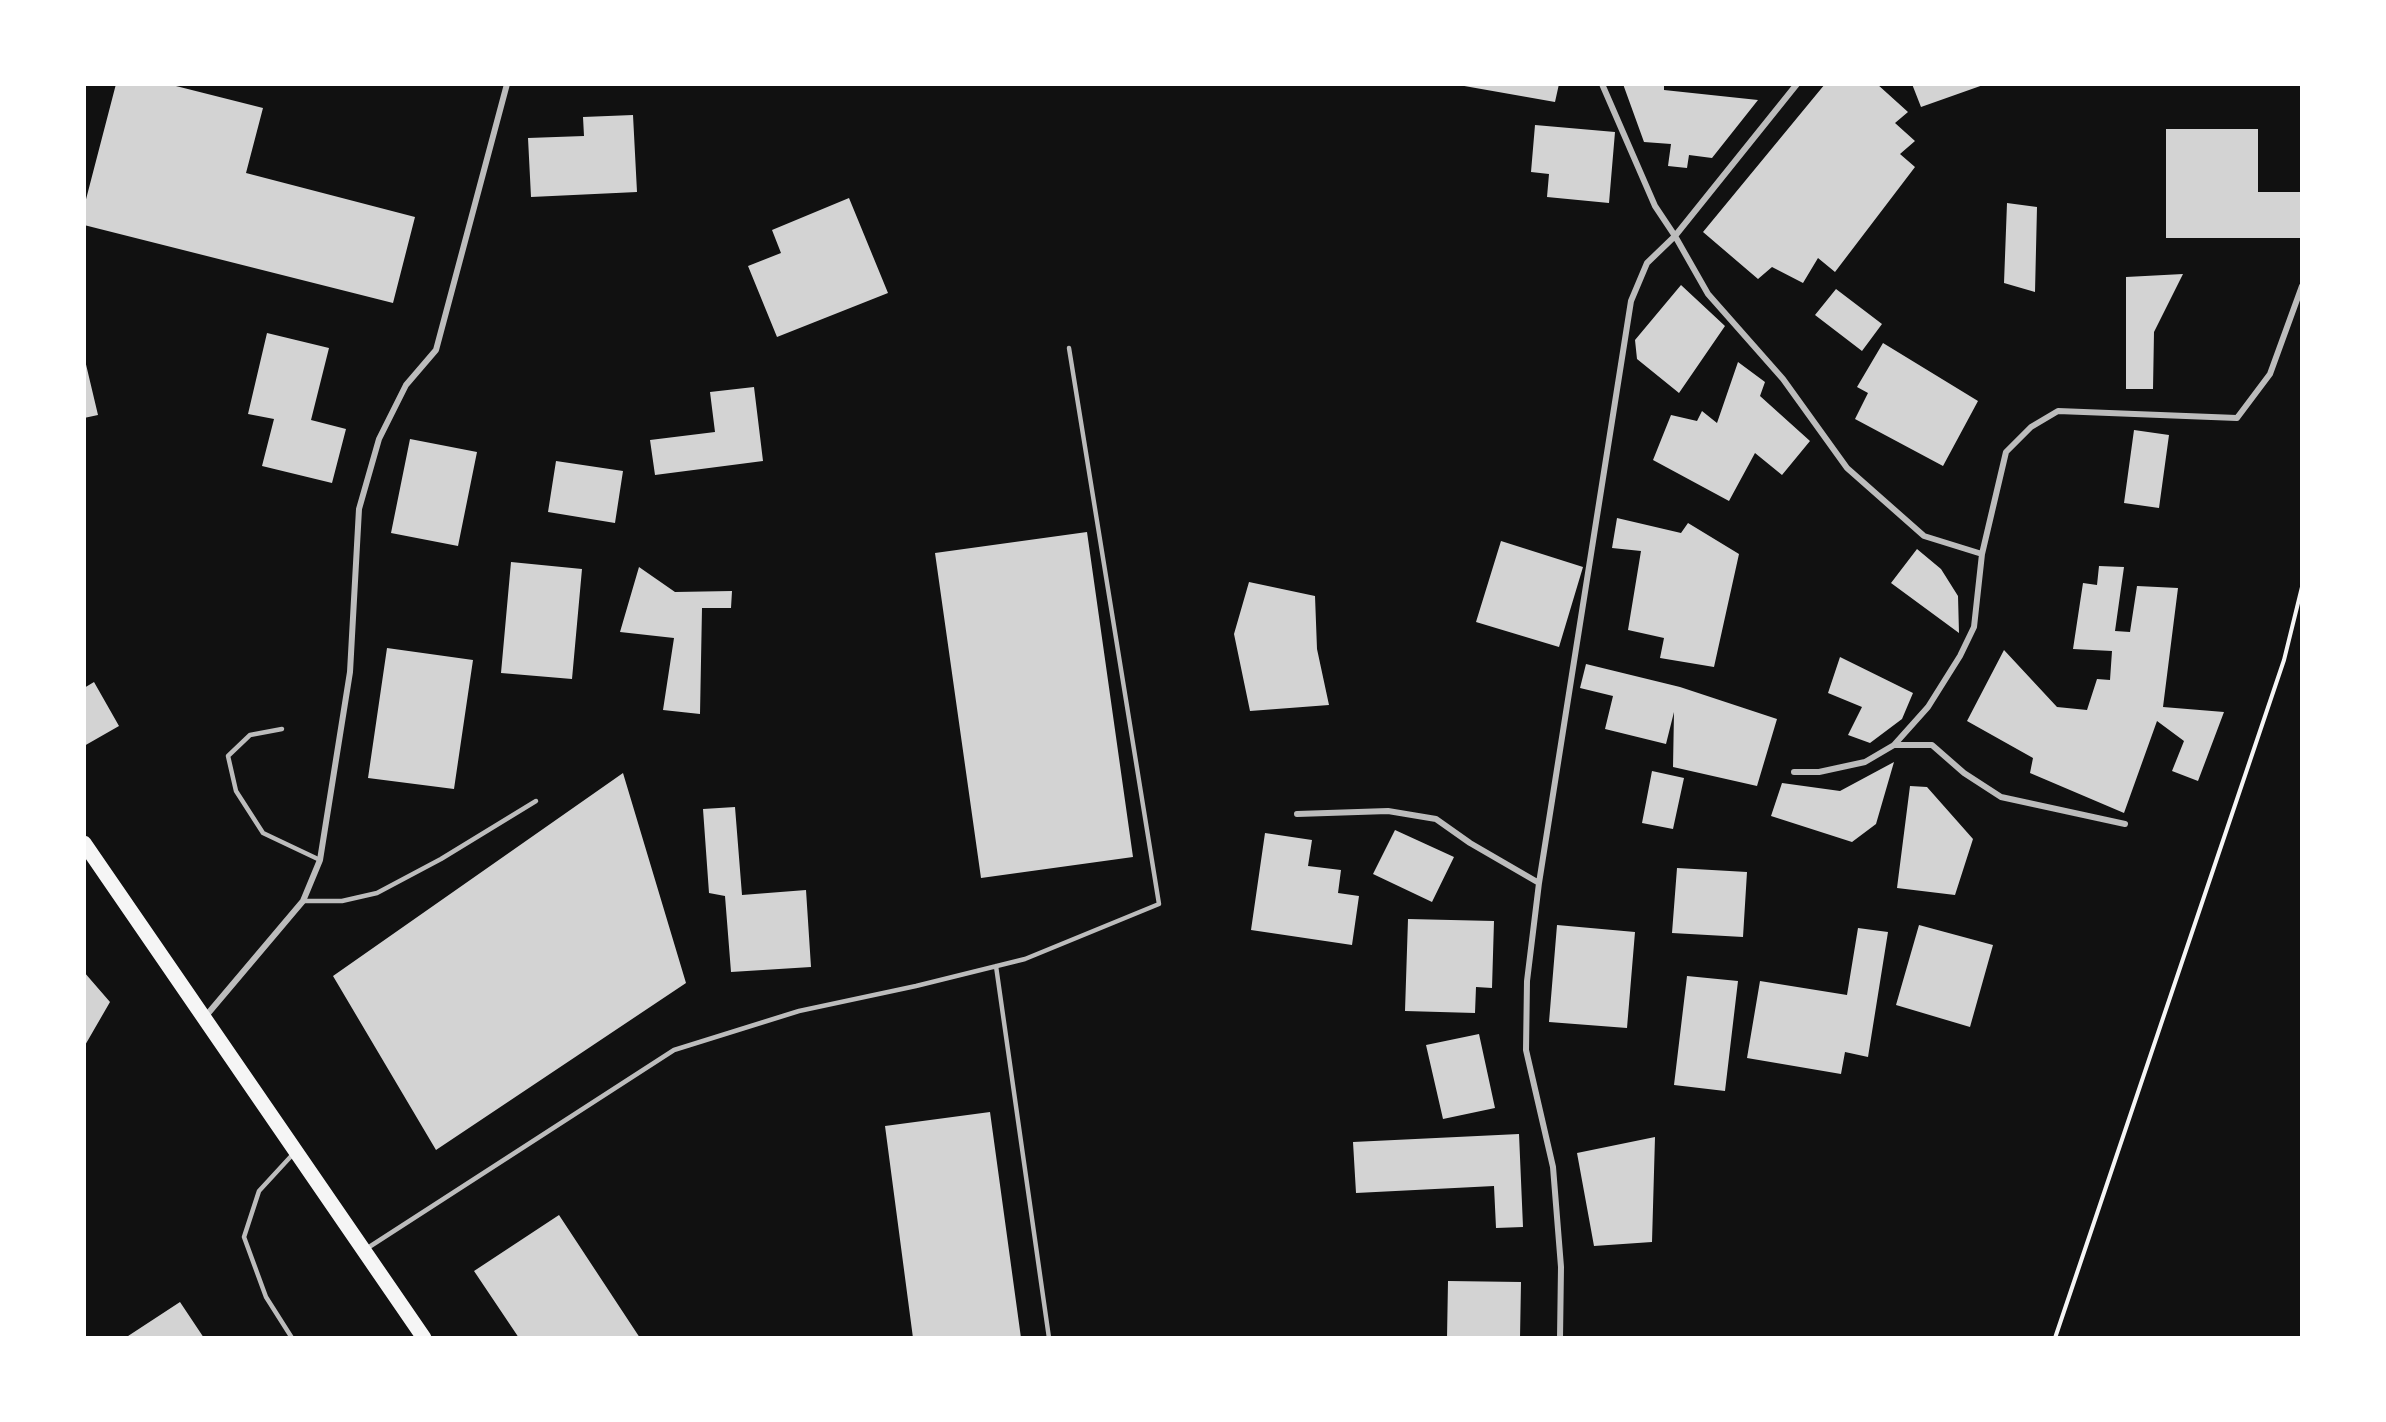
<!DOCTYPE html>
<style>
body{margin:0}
#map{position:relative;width:2386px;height:1422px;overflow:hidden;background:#111;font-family:"Archivo Narrow",sans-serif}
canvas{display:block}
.frame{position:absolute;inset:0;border:86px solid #fff;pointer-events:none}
</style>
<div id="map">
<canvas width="2386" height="1422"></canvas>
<div class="frame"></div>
</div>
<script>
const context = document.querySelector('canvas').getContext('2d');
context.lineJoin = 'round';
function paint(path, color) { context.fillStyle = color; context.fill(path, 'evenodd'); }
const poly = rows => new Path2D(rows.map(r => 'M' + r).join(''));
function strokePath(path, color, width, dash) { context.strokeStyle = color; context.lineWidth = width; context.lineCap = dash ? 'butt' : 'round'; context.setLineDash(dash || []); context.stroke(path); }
paint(poly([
 [116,84,168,84,263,108,246,173,415,217,393,303,84,225,84,207],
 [1453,84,1559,84,1555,102],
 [1623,84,1664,84,1664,90,1758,100,1712,158,1689,155,1687,168,1668,166,1671,144,1644,142],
 [1825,84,1877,84,1908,112,1895,123,1915,141,1900,154,1915,167,1835,272,1818,258,1803,283,1772,267,1758,279,1703,232],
 [1912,84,1986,84,1921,107],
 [633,115,637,192,531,197,528,138,584,136,583,117],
 [1535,125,1615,132,1609,203,1547,197,1549,174,1531,172],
 [2166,129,2258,129,2258,192,2300,192,2300,238,2166,238],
 [849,198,888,293,777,337,748,266,781,253,772,230],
 [2007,203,2037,207,2035,292,2004,283],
 [2183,274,2154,332,2153,389,2126,389,2126,277],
 [1681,285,1725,326,1679,393,1637,359,1635,340],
 [1836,289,1882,324,1862,351,1815,315],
 [267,333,329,348,311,420,346,429,332,483,262,466,274,419,248,414],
 [1883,343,1978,401,1943,466,1855,419,1868,393,1857,387],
 [84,356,98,415,84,418],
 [1738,362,1765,382,1760,396,1810,441,1782,475,1755,453,1729,501,1653,460,1671,415,1697,421,1702,411,1717,423],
 [754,387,763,461,655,475,650,440,715,432,710,392],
 [2134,430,2169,435,2159,508,2124,503],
 [410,439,477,452,458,546,391,533],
 [556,461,623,471,615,523,548,512],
 [1617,518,1681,533,1688,523,1739,554,1714,667,1660,658,1664,638,1628,630,1641,551,1612,548],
 [1087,532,1133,857,981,878,935,553],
 [1501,541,1583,567,1559,647,1476,622],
 [1917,549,1941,569,1958,596,1959,633,1891,583],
 [511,562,582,569,572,679,501,673],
 [2099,566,2124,567,2115,631,2130,632,2137,586,2178,588,2163,707,2224,712,2198,781,2172,771,2184,741,2157,721,2124,813,2030,773,2033,758,1967,721,2004,650,2057,707,2087,710,2097,679,2110,680,2112,651,2073,649,2083,583,2097,585],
 [639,567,675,592,732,591,731,608,702,608,700,714,663,710,674,638,620,632],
 [1249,582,1315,596,1317,649,1329,705,1250,711,1234,634],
 [387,648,473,660,454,789,368,778],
 [1840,657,1913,693,1902,719,1870,743,1848,735,1862,707,1828,693],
 [1586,664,1680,687,1777,719,1757,786,1673,767,1674,712,1666,744,1605,729,1613,696,1580,688],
 [94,682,119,726,84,746,84,688],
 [1894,762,1876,824,1852,842,1771,816,1782,783,1840,791],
 [1652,771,1684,778,1673,829,1642,823],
 [623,773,686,983,436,1150,333,976],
 [1910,786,1927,787,1973,839,1955,895,1897,888],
 [735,807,742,895,806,890,811,967,731,972,725,896,709,893,703,809],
 [1395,830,1454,857,1432,902,1373,874],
 [1265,833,1312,840,1308,866,1341,870,1338,893,1359,896,1352,945,1251,930],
 [1677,868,1747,872,1743,937,1672,933],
 [1408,919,1494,921,1492,988,1476,987,1475,1013,1405,1011],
 [1557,925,1635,932,1627,1028,1549,1022],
 [1919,925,1993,945,1970,1027,1896,1005],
 [1858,928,1888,932,1868,1057,1845,1052,1841,1074,1747,1058,1760,981,1847,995],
 [84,972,110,1002,84,1047],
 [1687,976,1738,981,1725,1091,1674,1085],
 [1479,1034,1495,1108,1443,1119,1426,1045],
 [990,1112,1021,1338,913,1338,885,1126],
 [1519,1134,1523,1227,1496,1228,1494,1186,1356,1193,1353,1142],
 [1655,1137,1652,1242,1594,1246,1577,1153],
 [559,1215,640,1338,519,1338,474,1271],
 [1448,1281,1521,1282,1520,1338,1447,1338],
 [180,1302,204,1338,125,1338]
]), '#d3d3d3');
strokePath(poly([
 [2055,1338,2284,660,2302,587]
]), '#f5f5f5', 4);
strokePath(poly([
 [282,729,250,735,228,756,236,791,263,833,320,860],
 [303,901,342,901,377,893,441,859,536,801],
 [996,966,1049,1338],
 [366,1249,674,1050,799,1011,916,986,1025,959,1159,904,1069,348],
 [292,1338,266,1297,244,1237,259,1191,294,1153]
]), '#bcbcbc', 4.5);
strokePath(poly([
 [1797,84,1675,236,1708,294,1783,379,1847,468,1924,536,1982,554,2006,452,2031,427,2058,411,2237,418,2270,374,2302,286],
 [1894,745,1932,745,1964,773,2001,797,2125,824],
 [1794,772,1819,772,1865,762,1894,745,1928,707,1960,656,1974,627,1982,554],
 [1297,814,1388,811,1436,819,1470,843,1539,883],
 [205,1017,303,901,320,860,350,672,359,509,379,439,406,385,436,350,507,84],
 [1560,1338,1561,1267,1553,1167,1526,1050,1527,981,1539,883,1631,301,1647,263,1675,236,1655,206,1602,84]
]), '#bcbcbc', 6);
strokePath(poly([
 [84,843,424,1338]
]), '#f5f5f5', 15);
</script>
